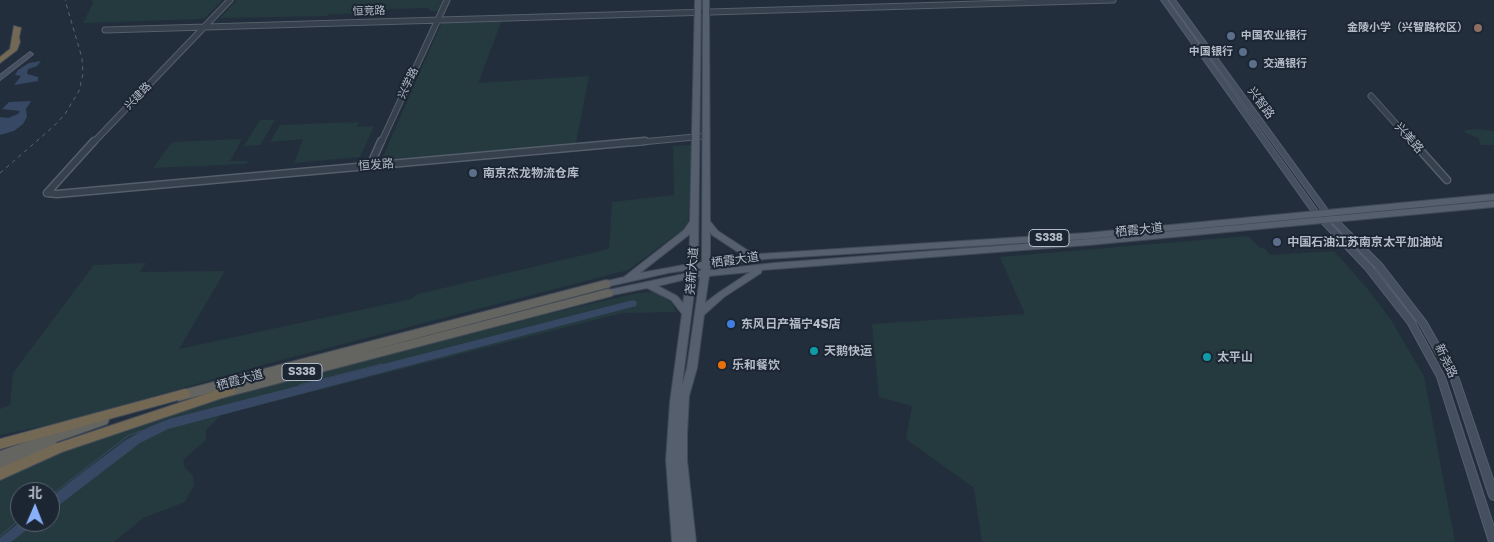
<!DOCTYPE html>
<meta charset="utf-8">
<style>
body{margin:0}
#map{position:relative;width:1494px;height:542px;overflow:hidden;background:#232e3d;font-family:"Golos Text","Noto Sans SC",sans-serif}
canvas{display:block}
.north{position:absolute;left:10px;top:482px;width:50px;height:50px;box-sizing:border-box;background:#1c2532;border:1px solid #58616e;border-radius:50%;rotate:1deg;font-size:14px;font-weight:700;line-height:20px;text-align:center;color:#b3bbc8}
.north::after{content:'';display:block;margin:auto;width:18px;height:22px;background:#88b0f8;clip-path:polygon(50% 0,100% 100%,50% 72%,0 100%)}
</style>
<div id="map">
<canvas width="1494" height="542"></canvas>
<div class="north">北</div>
</div>
<script>
const context = document.querySelector('canvas').getContext('2d');
context.lineJoin = 'round';
function paint(path, color) { context.fillStyle = color; context.fill(path, 'evenodd'); }
const poly = rows => new Path2D(rows.map(r => 'M' + r).join(''));
function strokePath(path, color, width, dash) { context.strokeStyle = color; context.lineWidth = width; context.lineCap = dash ? 'butt' : 'round'; context.setLineDash(dash || []); context.stroke(path); }
function drawText(font, color, halo, rows, align = 'center') {
  context.font = font + ' "Golos Text","Noto Sans SC",sans-serif'; context.lineWidth = 4; context.setLineDash([]); context.textBaseline = 'middle'; context.strokeStyle = halo; context.fillStyle = color; for (const [text, x, y, turn = 0] of rows) {
    context.save(); context.translate(x, y); context.rotate((+turn || 0) * Math.PI / 180); context.textAlign = isNaN(turn) ? turn : align; if (halo) context.strokeText(text, 0, 0); context.fillText(text, 0, 0); context.restore();
  }
}
paint(poly([
 [92,0,222,0,205,18,200,19,83,23,93,3],
 [237,0,446,0,441,11,431,11,428,8,389,9,382,13,329,14,327,16,220,18],
 [502,20,478,83,589,76,576,143,381,161,442,22],
 [260,120,275,120,260,145,244,146],
 [359,122,357,127,374,126,360,157,294,163,303,139,270,142,280,125],
 [1477,129,1494,131,1494,145,1481,145,1478,138,1464,132,1466,130],
 [242,139,230,161,250,161,245,164,153,168,172,142],
 [691,145,689,220,685,228,628,270,270,363,67,421,0,435,0,409,10,405,13,373,94,265,146,263,140,272,225,271,179,349,411,299,418,294,609,249,612,202,674,195,673,146],
 [1248,236,1260,248,1264,248,1270,255,1334,251,1367,288,1391,320,1424,376,1455,542,982,542,974,488,906,439,912,406,879,397,872,324,1025,314,1000,257],
 [655,292,672,303,676,312,622,313,221,415,206,430,206,440,183,460,185,468,193,476,194,485,185,502,143,518,114,542,0,542,0,479,52,454,243,391,560,311,638,293],
 [20,492,50,492,50,522,20,522]
]), '#253a3e');
paint(poly([
 [41,61,37,66,28,69,27,74,38,77,38,81,14,85,21,76,15,75,18,70,29,63],
 [31,101,26,109,27,117,23,124,14,131,0,135,0,117,8,118,18,114,20,111,2,109,9,102],
 [633,300,637,302,636,306,168,429,140,443,50,512,50,498,82,473,126,440,149,427,169,419],
 [20,522,37,522,11,542,0,542,0,538]
]), '#374864');
strokePath(poly([
 [299,385,382,364],
 [50,496,129,435,144,430],
 [0,536,20,519]
]), '#374864', 1);
const tertiaryFar1 = poly([
 [105,30,1113,0],
 [1371,96,1413,143],
 [93,143,230,0],
 [381,143,447,0],
 [631,143,705,136]
]);
const tertiary = poly([
 [1412,141,1447,180],
 [370,166,381,141],
 [47,193,57,194,645,141],
 [47,193,94,141]
]);
const secondary = poly([
 [1161,0,1167,0,1318,211,1371,265,1414,320,1445,377,1494,527,1494,542,1489,542,1437,377,1408,324,1365,269,1314,215,1161,0],
 [1169,0,1175,0,1328,210,1382,264,1426,321,1459,379,1494,482,1494,500,1491,499,1489,496,1451,380,1420,325,1376,268,1324,214,1169,0],
 [30,52,33,54,32,55,0,80,0,75,30,52]
]);
const primary = poly([
 [695,0,701,0,698,263,702,262,703,0,709,0,710,221,718,231,747,250,759,254,1086,233,1494,194,1494,200,1086,239,765,259,710,267,710,270,774,263,1089,239,1494,201,1494,207,1089,245,762,270,761,273,724,297,704,315,697,368,689,396,687,435,687,460,696,542,684,542,677,455,684,542,672,542,666,460,670,402,682,314,671,300,647,288,608,296,605,295,604,293,605,291,608,290,688,273,688,270,668,273,606,287,602,284,603,282,624,277,684,230,690,221,695,0],
 [710,232,712,235,741,254,746,256,710,261,710,232],
 [690,234,689,264,640,273,690,234],
 [701,268,701,271,697,271,697,269,701,268],
 [750,272,718,293,705,303,709,276,750,272],
 [700,277,687,368,682,385,696,278,700,277],
 [687,279,683,303,677,296,658,286,687,279]
]);
const trunk = poly([
 [606,280,610,281,611,284,610,287,357,354,608,289,612,290,613,293,612,296,608,297,222,398,218,396,216,393,217,391,179,401,175,399,173,396,175,393,179,391,606,280],
 [103,415,107,416,109,420,107,424,56,442,59,446,57,450,0,469,0,451,103,415]
]);
const motorway = poly([
 [14,26,21,28,19,37,20,42,17,50,0,63,0,57,10,49,14,26],
 [230,386,234,388,236,391,234,394,62,452,0,480,0,468,55,444,230,386],
 [185,389,189,391,191,394,189,397,0,449,0,439,185,389]
]);
strokePath(tertiaryFar1, '#555e6b', 7);
strokePath(tertiary, '#555e6b', 9);
strokePath(secondary, '#555e6b', 2);
strokePath(primary, '#404956', 2);
strokePath(trunk, '#424b58', 2);
strokePath(motorway, '#424b58', 2);
strokePath(tertiaryFar1, '#37404d', 5);
strokePath(tertiary, '#37404d', 6);
paint(secondary, '#454f60');
paint(primary, '#555f6d');
paint(trunk, '#646460');
paint(motorway, '#736854');
strokePath(poly([
 [0,173,54,126,65,114,79,91,83,74,82,58,65,0]
]), '#596474', 1, [4, 4]);
for (const [x, y, r, color] of [
 [1478,28,5,"#8d6e63"],
 [1231,36,5,"#5c6f8a"],
 [1243,52,5,"#5c6f8a"],
 [1253,64,5,"#5c6f8a"],
 [473,173,5,"#5c6f8a"],
 [1277,242,5,"#5c6f8a"],
 [731,324,5,"#3f7fe0"],
 [814,351,5,"#0f9aa8"],
 [1207,357,5,"#0f9aa8"],
 [722,365,5,"#e8710a"]
]) { const dot = new Path2D(); dot.arc(x, y, r, 0, 2 * Math.PI); context.fillStyle = color; context.fill(dot); strokePath(dot, '#1c2532', 2); }
drawText('11px', '#b3bbc8', '#1c2532', [
 ["恒竞路",369,11,-2],
 ["兴学路",408,83,-65],
 ["兴建路",138,96,-46]
]);
drawText('bold 11px', '#b3bbc8', '#1c2532', [
 ["金陵小学（兴智路校区）",1468,28],
 ["中国农业银行",1241,36,"left"],
 ["中国银行",1233,52],
 ["交通银行",1263,64,"left"]
], 'right');
for (const [x, y, w] of [
 [1049,238,40],
 [302,372,40]
]) { const box = new Path2D(); box.roundRect(x - w / 2, y - 8.5, w, 17, 4); context.fillStyle = '#1c2532'; context.fill(box); strokePath(box, '#b3bbc8', 1); }
drawText('bold 11px', '#b3bbc8', null, [
 ["S338",1049,238],
 ["S338",302,372]
]);
drawText('12px', '#b3bbc8', '#1c2532', [
 ["兴智路",1261,103,54],
 ["兴美路",1409,138,48],
 ["恒发路",376,165,-5],
 ["栖霞大道",1139,230,-6],
 ["栖霞大道",735,260,-8],
 ["尧新大道",692,271,-85],
 ["新尧路",1446,361,65],
 ["栖霞大道",240,380,-15]
]);
drawText('bold 12px', '#b3bbc8', '#1c2532', [
 ["南京杰龙物流仓库",483,173],
 ["中国石油江苏南京太平加油站",1287,242],
 ["东风日产福宁4S店",741,324],
 ["天鹅快运",824,351],
 ["太平山",1217,357],
 ["乐和餐饮",732,365]
], 'left');
</script>
